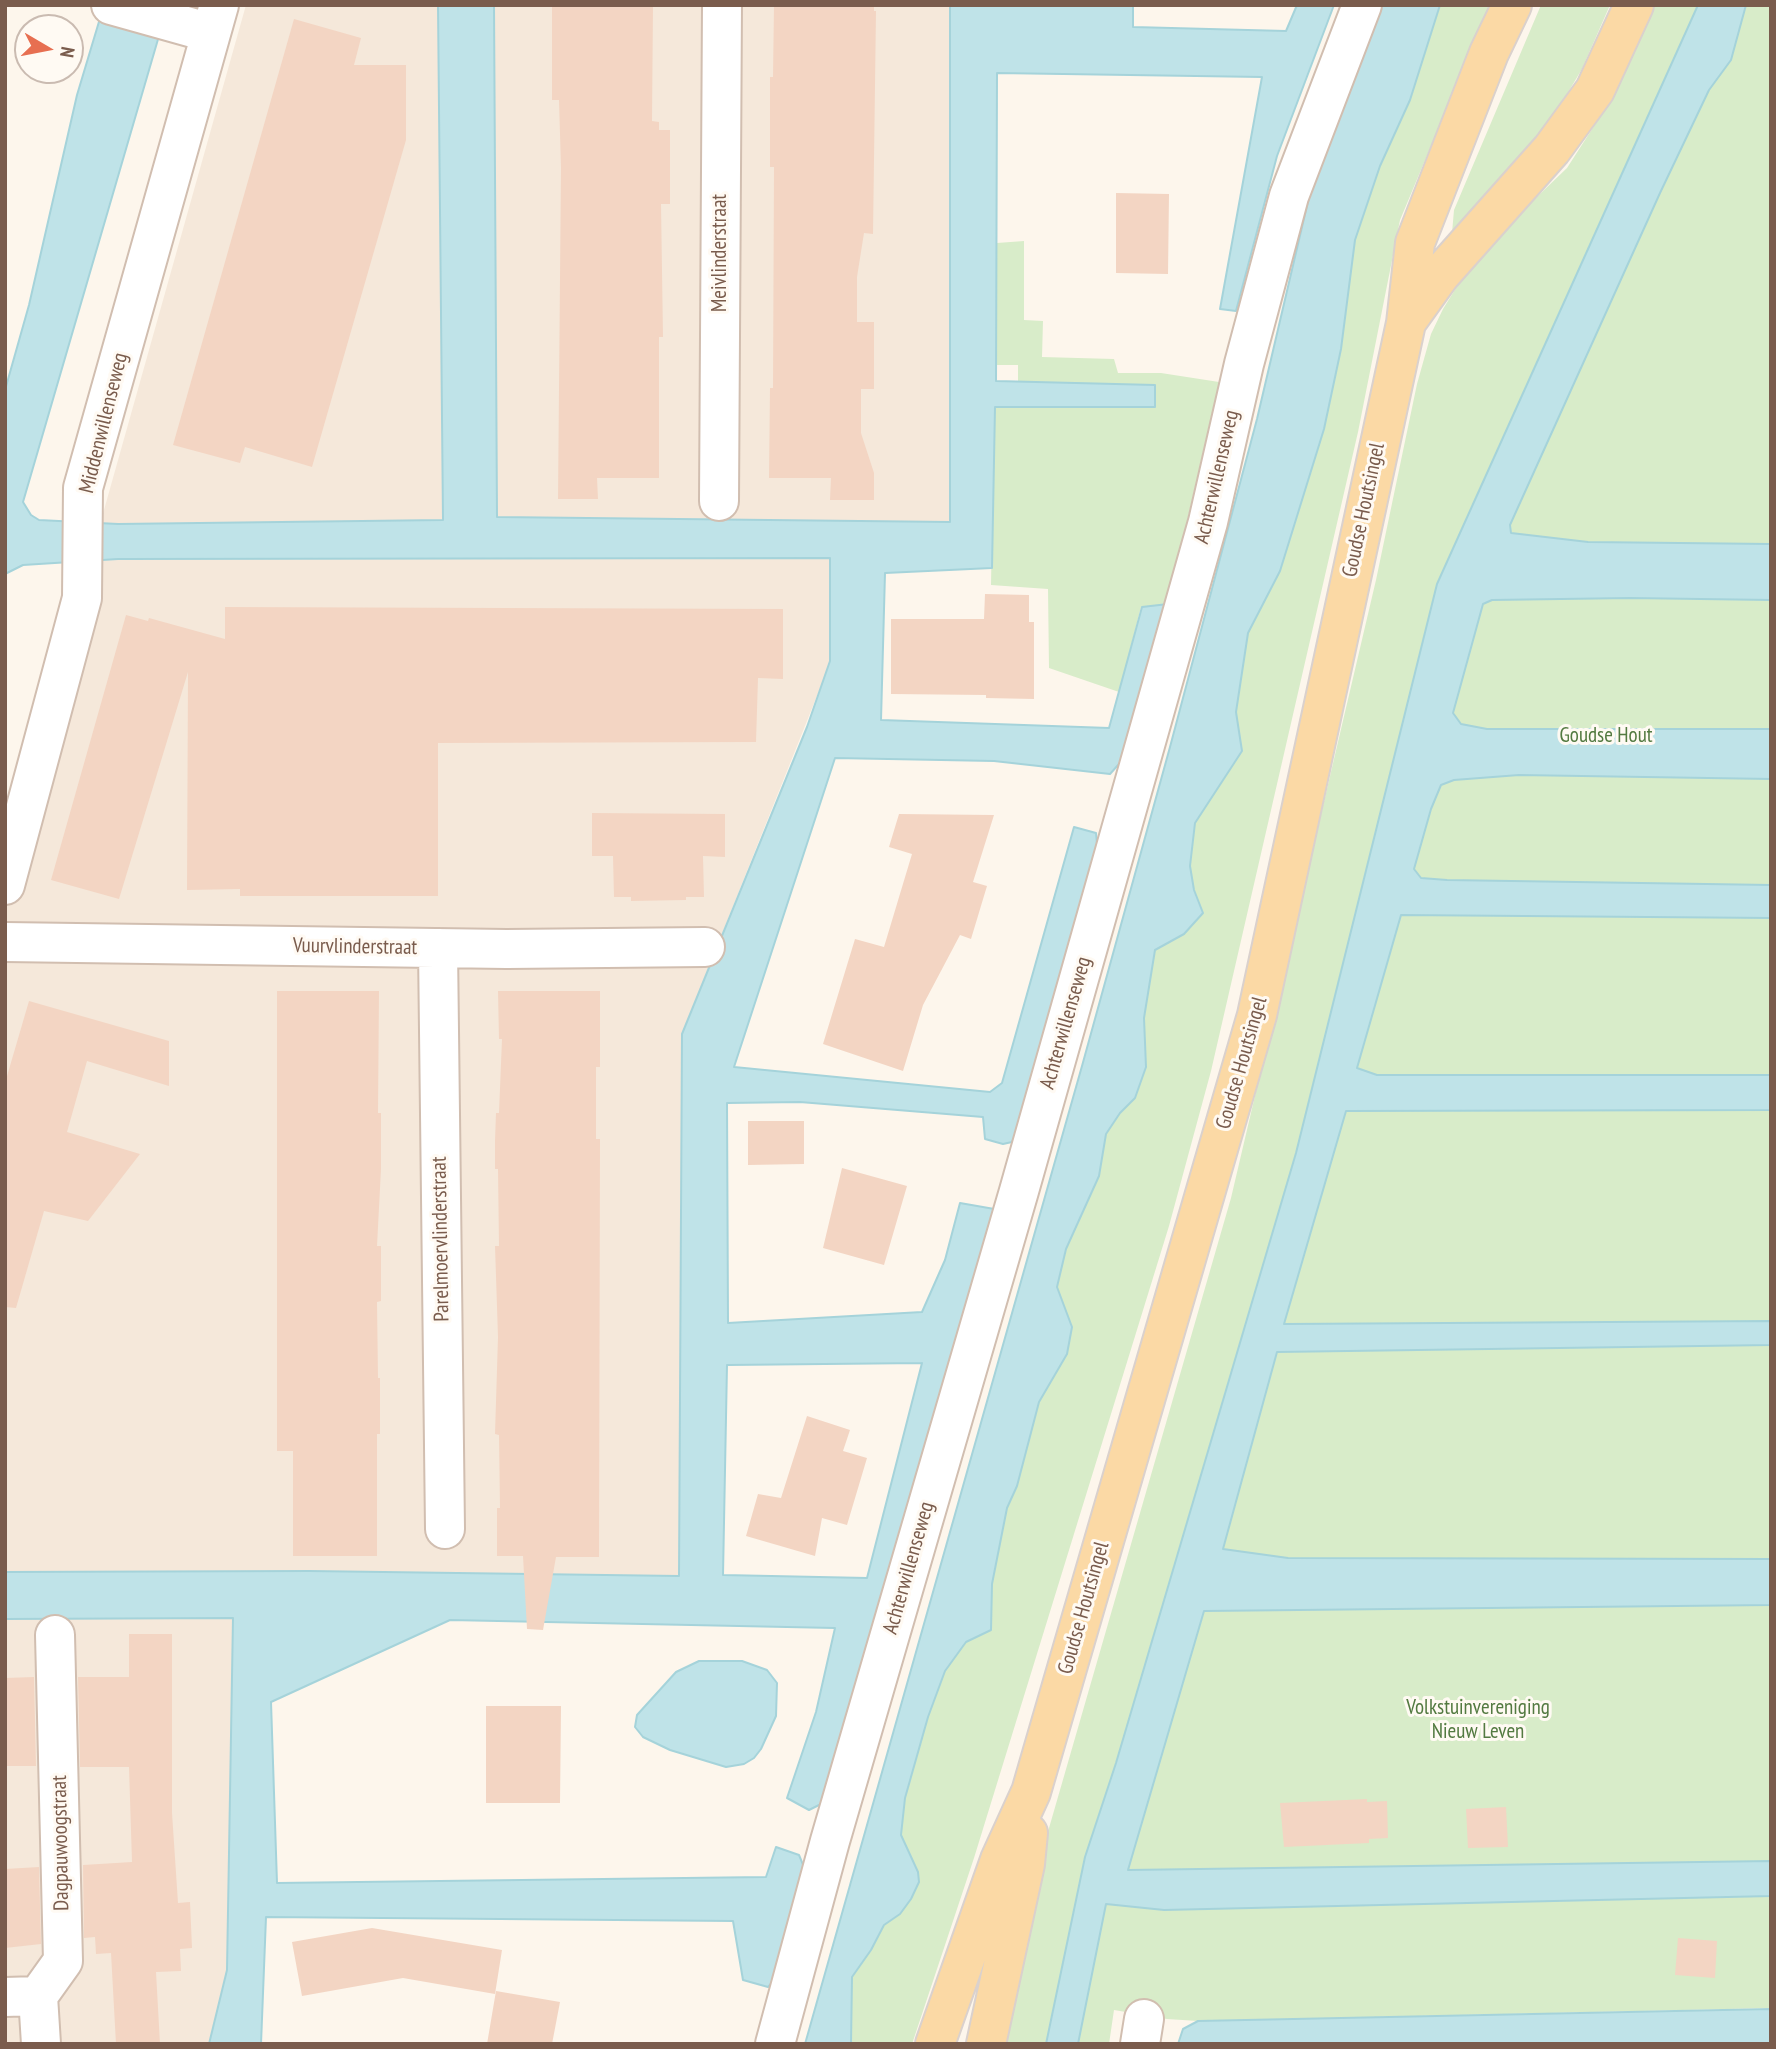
<!DOCTYPE html>
<style>
body{margin:0}
#map{position:relative;width:1776px;height:2049px;overflow:hidden;background:#fdf6ec;font-family:"PT Sans Narrow",sans-serif}
canvas{display:block}
.frame{position:absolute;inset:0;border:7px solid #7a5c4d;pointer-events:none}
.north{position:absolute;left:14px;top:14px;width:70px;height:70px;box-sizing:border-box;background:#fffaf3;border:2px solid #cabbb1;border-radius:50%;rotate:100deg;font-size:19px;font-weight:700;line-height:28px;text-align:center;color:#7a5c4d}
.north::after{content:'';display:block;margin:auto;width:24px;height:32px;background:#e76f51;clip-path:polygon(50% 0,100% 100%,50% 72%,0 100%)}
</style>
<div id="map">
<canvas width="1776" height="2049"></canvas>
<div class="frame"></div>
<div class="north">N</div>
</div>
<script>
const context = document.querySelector('canvas').getContext('2d');
context.lineJoin = 'round';
function paint(path, color) { context.fillStyle = color; context.fill(path, 'evenodd'); }
const poly = rows => new Path2D(rows.map(r => 'M' + r).join(''));
function strokePath(path, color, width, dash) { context.strokeStyle = color; context.lineWidth = width; context.lineCap = dash ? 'butt' : 'round'; context.setLineDash(dash || []); context.stroke(path); }
function drawText(font, color, halo, rows, align = 'center') {
  context.font = font + ' "PT Sans Narrow",sans-serif'; context.lineWidth = 6; context.setLineDash([]); context.textBaseline = 'middle'; context.strokeStyle = halo; context.fillStyle = color; for (const [text, x, y, turn = 0] of rows) {
    context.save(); context.translate(x, y); context.rotate((+turn || 0) * Math.PI / 180); context.textAlign = isNaN(turn) ? turn : align; if (halo) context.strokeText(text, 0, 0); context.fillText(text, 0, 0); context.restore();
  }
}
paint(poly([
 [246,5,950,5,950,522,874,553,682,1034,679,1576,309,1571,234,1574,227,1970,209,2044,5,2044,5,862]
]), '#f5e8da');
paint(poly([
 [1440,5,1490,5,1400,220,1358,432,1211,1071,1169,1226,974,1858,912,2044,851,2044,852,1977,871,1950,884,1925,900,1913,911,1899,918,1872,901,1835,905,1798,928,1717,945,1671,966,1642,991,1630,992,1584,1007,1508,1017,1486,1039,1402,1067,1354,1072,1327,1057,1287,1066,1249,1099,1176,1106,1134,1120,1113,1135,1098,1146,1067,1144,1018,1155,949,1184,934,1203,913,1194,890,1190,866,1195,822,1242,751,1236,712,1248,633,1280,571,1324,429,1341,349,1355,240,1380,166,1410,100],
 [1541,5,1610,5,1582,69,1540,139,1452,233,1454,210],
 [1652,5,1698,5,1437,584,1296,1153,1116,1763,1085,1857,1046,2044,993,2044,1021,1925,1231,1198,1376,580,1417,384,1431,334,1443,309,1461,280,1516,217,1567,168,1605,109],
 [1710,5,1771,5,1771,903,1381,898,1555,353],
 [1024,241,1024,320,1043,321,1042,357,1114,359,1118,373,1161,373,1219,382,1168,604,1141,607,1119,692,1049,668,1048,589,991,585,994,406,1155,407,1154,385,1018,382,1018,365,996,365,997,243],
 [1401,915,1771,918,1771,2008,1198,2021,1167,2019,1114,2010,1109,2044,1078,2044,1106,1904,1128,1871]
]), '#d8ecc9');
const water = poly([
 [104,5,168,5,23,502,31,515,39,520,118,524,443,520,438,5,494,5,497,517,950,522,950,5,1133,5,1133,27,1286,31,1297,5,1334,5,1277,156,1236,311,1220,309,1262,77,997,73,996,381,1155,385,1155,407,995,407,992,568,885,573,881,720,1109,728,1142,607,1168,604,1127,755,1110,774,994,761,835,758,734,1067,990,1092,1002,1083,1074,827,1096,833,1098,855,1021,1122,1012,1142,1003,1144,985,1139,983,1117,800,1102,727,1103,728,1323,922,1312,945,1260,960,1203,1000,1210,829,1800,809,1810,787,1798,816,1712,835,1628,450,1620,271,1702,277,1883,766,1877,776,1847,799,1855,806,1872,784,1970,768,1987,743,1980,733,1921,266,1917,261,2044,209,2044,227,1970,233,1618,5,1619,5,1572,309,1571,679,1576,682,1034,807,727,830,661,830,558,118,559,23,565,5,574,5,390,29,305,77,95,104,5],
 [922,1363,867,1578,723,1575,727,1365,922,1363],
 [1378,5,1440,5,1410,100,1380,166,1355,240,1341,349,1324,429,1280,571,1248,633,1236,712,1242,751,1195,823,1190,866,1194,890,1203,913,1184,934,1155,950,1144,1018,1146,1067,1135,1098,1120,1113,1106,1134,1099,1176,1066,1249,1057,1287,1072,1327,1067,1354,1039,1402,1017,1486,1007,1508,992,1584,991,1630,966,1642,945,1671,928,1717,905,1798,901,1835,918,1872,919,1882,911,1899,900,1914,884,1925,871,1950,852,1977,851,2044,805,2044,1082,1066,1170,747,1257,419,1309,197,1378,5],
 [1698,5,1746,5,1731,60,1709,90,1660,193,1510,525,1511,533,1588,542,1771,544,1771,600,1630,598,1492,600,1483,604,1453,713,1461,724,1487,729,1771,729,1771,779,1519,775,1454,780,1441,785,1431,809,1414,869,1421,878,1447,880,1771,885,1771,918,1401,915,1357,1068,1377,1075,1771,1075,1771,1110,1346,1111,1284,1324,1771,1321,1771,1345,1277,1352,1223,1549,1288,1558,1771,1559,1771,1605,1204,1611,1128,1870,1771,1861,1771,1896,1164,1910,1106,1904,1078,2044,1046,2044,1085,1857,1116,1763,1296,1153,1437,584,1698,5],
 [699,1661,742,1661,767,1670,777,1683,776,1716,761,1749,754,1758,744,1764,726,1767,670,1750,643,1737,635,1727,637,1715,676,1672,699,1661],
 [1771,2009,1771,2044,1178,2044,1183,2029,1198,2021,1771,2009]
]);
paint(water, '#bfe3e8');
strokePath(water, '#a5d3da', 2);
paint(poly([
 [552,5,653,5,652,121,659,122,659,130,670,130,670,204,661,204,663,337,659,337,659,478,597,478,598,499,558,499,561,168,559,100,552,100],
 [774,5,874,5,874,11,876,11,873,234,864,233,857,277,857,322,874,322,874,389,861,389,861,433,874,473,874,500,830,500,831,478,769,478,770,388,773,388,774,167,770,167,770,77,773,77],
 [294,19,361,38,354,65,406,65,406,140,312,467,245,447,240,463,173,445],
 [1116,193,1169,194,1168,274,1116,273],
 [985,594,1029,595,1029,622,1034,622,1034,699,986,698,986,695,891,694,891,619,984,619],
 [225,607,783,609,783,679,758,678,756,742,438,743,438,896,240,896,240,889,187,890,188,672,119,899,51,880,126,615,148,621,149,618,225,639],
 [592,813,725,814,725,857,703,856,704,897,686,897,686,900,631,901,631,897,614,897,613,856,592,856],
 [899,814,994,815,973,882,987,886,971,939,960,935,923,1005,903,1071,823,1044,855,939,884,947,912,854,889,847],
 [277,991,379,991,378,1113,381,1113,381,1169,377,1246,381,1246,381,1301,377,1302,378,1378,380,1378,380,1434,377,1434,377,1556,293,1556,293,1451,277,1451],
 [498,991,600,991,600,1067,596,1067,596,1139,600,1139,599,1557,556,1557,543,1630,527,1629,523,1556,497,1556,497,1508,500,1508,499,1435,495,1434,498,1337,495,1246,499,1246,498,1169,495,1169,495,1141,496,1113,499,1113,502,1039,499,1039],
 [29,1001,169,1041,169,1086,87,1061,67,1132,140,1154,88,1221,44,1211,16,1308,5,1307,5,1083],
 [748,1121,804,1121,804,1164,748,1165],
 [842,1168,907,1186,884,1265,823,1248],
 [807,1416,850,1430,843,1451,867,1458,847,1525,822,1518,815,1556,746,1536,758,1494,781,1498],
 [129,1634,172,1634,172,1813,178,1903,190,1902,192,1948,180,1949,181,1971,156,1972,160,2044,116,2044,111,1953,96,1954,95,1937,84,1938,83,1865,132,1862,129,1767,80,1767,78,1677,129,1677],
 [34,1677,36,1766,5,1766,5,1678],
 [486,1706,561,1706,560,1803,486,1803],
 [1367,1799,1367,1802,1387,1801,1388,1838,1369,1839,1369,1843,1284,1847,1280,1803],
 [1506,1807,1508,1847,1468,1848,1466,1809],
 [39,1867,41,1944,5,1948,5,1869],
 [372,1928,502,1950,495,1994,403,1978,302,1996,292,1942],
 [1678,1938,1717,1941,1715,1978,1675,1975],
 [496,1991,560,2002,552,2044,487,2044]
]), '#f3d5c3');
const minor = poly([
 [111,5,211,33],
 [719,501,722,5],
 [5,885,82,598,83,488,219,5],
 [5,942,507,949,705,947],
 [438,948,445,1529],
 [5,1997,38,1996],
 [41,2044,38,1996,63,1961,55,1635],
 [775,2044,830,1841,1019,1191,1208,522,1244,364,1289,196,1362,5],
 [1140,2044,1144,2019]
]);
const major = poly([
 [1407,321,1440,275,1552,149,1595,90,1634,5],
 [935,2044,1000,1860,1031,1792,1257,1015,1406,323,1415,243,1489,53,1512,5],
 [986,2044,1025,1864,1028,1833]
]);
strokePath(minor, '#d1beb0', 42);
strokePath(major, '#dad1cd', 42);
strokePath(minor, '#fff', 38);
strokePath(major, '#fbd9a5', 38);
drawText('21px', '#7a5c4d', '#fffaf3', [
 ["Meivlinderstraat",720,253,-90],
 ["Middenwillenseweg",104,423,-76],
 ["Achterwillenseweg",1217,477,-77],
 ["Goudse Houtsingel",1364,510,-78],
 ["Vuurvlinderstraat",355,947,1],
 ["Achterwillenseweg",1066,1023,-74],
 ["Goudse Houtsingel",1242,1063,-74],
 ["Parelmoervlinderstraat",441,1239,-91],
 ["Achterwillenseweg",909,1568,-74],
 ["Goudse Houtsingel",1084,1608,-74],
 ["Dagpauwoogstraat",61,1843,-91]
]);
drawText('21px', '#537a41', '#fffaf3', [
 ["Goudse Hout",1606,736],
 ["Volkstuinvereniging",1478,1708],
 ["Nieuw Leven",1478,1732]
]);
</script>
